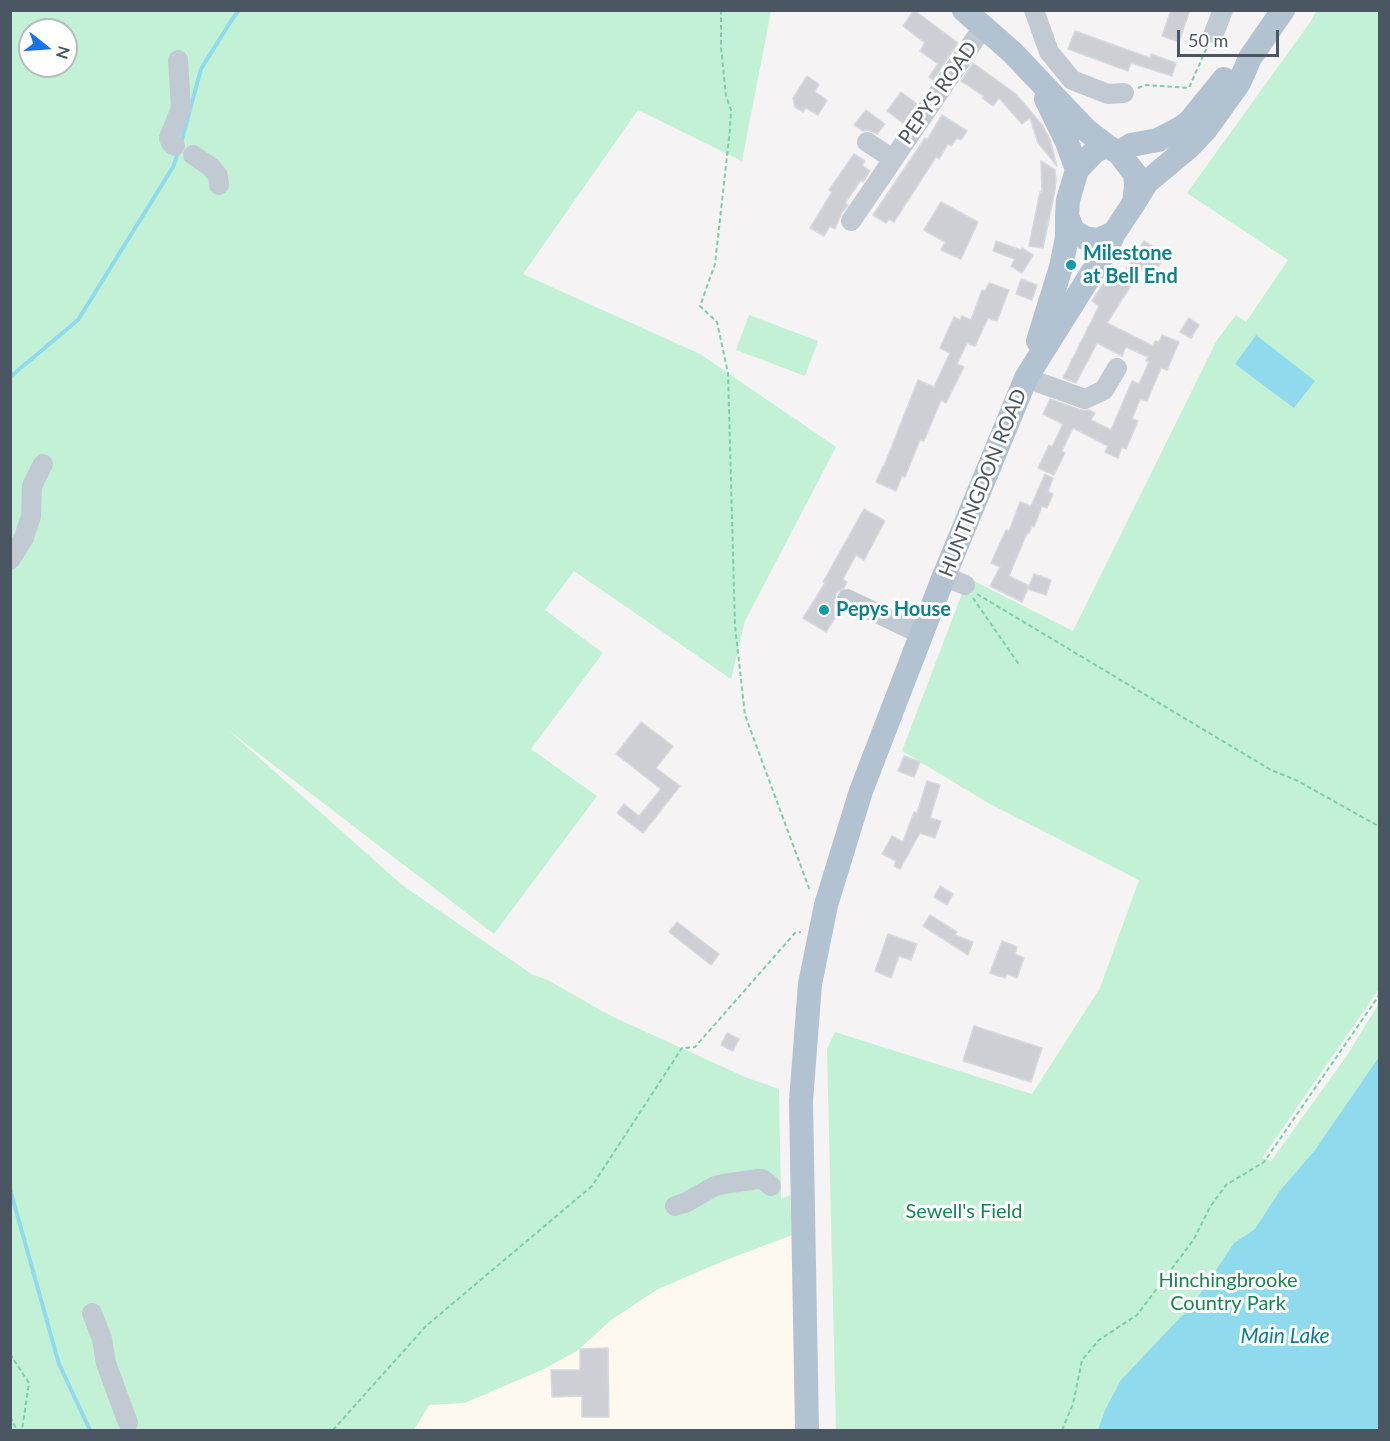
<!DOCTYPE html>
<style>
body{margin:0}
#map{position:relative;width:1390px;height:1441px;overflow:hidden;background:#f5f3f3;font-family:Lato,sans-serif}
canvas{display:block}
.frame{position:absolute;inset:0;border:12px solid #4a5661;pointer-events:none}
.north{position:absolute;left:18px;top:18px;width:60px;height:60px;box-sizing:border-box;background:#fff;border:2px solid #b7bbc0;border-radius:50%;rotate:107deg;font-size:16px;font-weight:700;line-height:24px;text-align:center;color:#4a5661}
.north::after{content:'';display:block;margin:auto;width:21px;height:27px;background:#1a73e8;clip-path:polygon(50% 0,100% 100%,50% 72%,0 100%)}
.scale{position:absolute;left:1177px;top:30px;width:102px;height:27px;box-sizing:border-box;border:3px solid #4a5661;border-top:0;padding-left:8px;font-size:18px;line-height:21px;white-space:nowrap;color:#4a5661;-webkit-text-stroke:4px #fff;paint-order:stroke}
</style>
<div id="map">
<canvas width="1390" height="1441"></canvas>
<div class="frame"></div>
<div class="north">N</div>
<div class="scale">50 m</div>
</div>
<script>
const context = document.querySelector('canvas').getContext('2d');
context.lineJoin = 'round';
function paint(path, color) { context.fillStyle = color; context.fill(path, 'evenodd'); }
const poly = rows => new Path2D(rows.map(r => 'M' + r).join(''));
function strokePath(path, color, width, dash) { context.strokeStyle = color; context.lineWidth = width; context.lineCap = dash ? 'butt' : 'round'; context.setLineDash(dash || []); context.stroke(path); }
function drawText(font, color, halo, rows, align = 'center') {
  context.font = font + ' Lato,sans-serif'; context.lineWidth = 6; context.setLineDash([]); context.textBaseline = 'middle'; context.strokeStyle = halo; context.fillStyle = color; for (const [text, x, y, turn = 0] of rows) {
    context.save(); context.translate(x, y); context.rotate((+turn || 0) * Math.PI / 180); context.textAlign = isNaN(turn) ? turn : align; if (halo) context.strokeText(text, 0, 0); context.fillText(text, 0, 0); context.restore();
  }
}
paint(poly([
 [802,1201,806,1430,355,1430,484,1353]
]), '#fdf9ef');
paint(poly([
 [10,11,771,11,742,161,638,110,523,274,700,354,836,447,745,621,731,679,574,571,545,610,603,653,531,749,597,796,494,934,228,730,402,885,533,975,546,979,609,1015,745,1077,779,1089,781,1199,790,1195,792,1235,721,1262,658,1289,611,1320,577,1351,544,1369,465,1403,429,1405,414,1430,11,1430],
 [30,30,66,30,66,66,30,66],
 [1316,11,1379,11,1379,989,1262,1158,1271,1161,1348,1054,1379,1003,1379,1430,836,1430,827,1049,835,1032,1032,1094,1100,988,1139,880,990,804,902,751,968,578,1073,631,1217,340,1236,315,1246,322,1288,260,1187,193,1311,21],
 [749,315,818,341,805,376,736,350]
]), '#c3f1d5');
paint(poly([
 [1256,335,1315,381,1294,408,1235,364],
 [1379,1057,1379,1430,1098,1430,1105,1410,1121,1380,1194,1303,1234,1243,1255,1229,1279,1192,1315,1150]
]), '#90daee');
strokePath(poly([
 [181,143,201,69,231,21,239,10],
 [10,377,78,320,173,167,178,153],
 [10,1189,59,1364,90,1430]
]), '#90daee', 4);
const building = poly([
 [914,10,958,43,933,80,929,77,938,64,920,51,925,43,903,26,914,10],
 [1171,10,1190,10,1179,42,1162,36,1171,10],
 [1075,31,1150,58,1151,54,1176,63,1172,76,1131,63,1128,71,1068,49,1075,31],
 [973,63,1016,94,1043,126,1050,140,1057,166,1038,143,1030,118,1022,124,999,98,993,106,982,98,984,96,961,81,973,63],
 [807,76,819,84,815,92,827,100,818,115,806,108,803,112,795,107,793,98,807,76],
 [901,92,917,104,903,123,887,111,901,92],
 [866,110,885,124,877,134,868,130,863,131,854,125,866,110],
 [942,115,967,131,961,140,957,138,951,146,948,144,939,159,936,157,894,222,889,219,886,223,873,215,925,138,927,140,942,115],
 [854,154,865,161,862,165,870,171,863,182,861,180,845,203,848,205,841,214,835,229,830,226,824,236,810,228,832,192,829,190,854,154],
 [1041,161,1055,170,1056,179,1055,190,1043,248,1029,246,1040,192,1042,193,1041,161],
 [941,202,978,222,961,259,941,250,945,242,924,230,941,202],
 [996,241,1021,250,1022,248,1033,255,1022,273,1011,266,1015,259,993,251,996,241],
 [1144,241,1166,255,1151,277,1141,270,1107,323,1153,346,1155,341,1159,342,1162,335,1179,342,1167,370,1161,368,1147,401,1140,399,1132,419,1138,421,1126,449,1122,447,1118,458,1105,452,1108,446,1073,428,1062,451,1065,453,1054,475,1038,468,1049,445,1052,447,1063,424,1043,414,1050,399,1081,410,1089,410,1095,413,1091,420,1111,430,1132,381,1139,384,1149,362,1146,361,1148,357,1126,347,1122,356,1097,343,1076,383,1063,378,1099,306,1092,301,1110,273,1120,279,1144,241],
 [1021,279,1037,285,1032,300,1016,294,1021,279],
 [989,283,1009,290,997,321,988,318,975,346,967,343,957,364,964,367,946,403,941,400,924,441,920,440,905,477,902,476,896,491,876,482,883,466,884,466,918,380,934,387,950,353,940,348,954,317,960,320,962,316,971,320,982,290,985,291,989,283],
 [1189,318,1199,325,1191,338,1180,332,1189,318],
 [1045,474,1053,478,1048,492,1053,494,1047,508,1042,506,1034,527,1032,526,1029,533,1027,533,1009,576,1029,586,1022,602,990,586,1000,567,991,563,1006,530,1009,531,1020,502,1031,506,1045,474],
 [864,509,885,521,864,560,856,555,843,579,847,582,844,588,836,593,835,599,837,605,841,609,826,632,803,618,825,583,823,582,864,509],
 [1034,574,1051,580,1046,595,1028,589,1034,574],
 [641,722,673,746,656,768,680,786,643,833,617,813,624,804,639,816,661,789,616,754,641,722],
 [904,756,920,762,914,777,898,771,904,756],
 [927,781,940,785,930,818,941,821,935,838,920,833,900,869,894,866,896,861,882,854,892,836,903,842,914,812,917,813,927,781],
 [940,886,953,894,947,905,934,897,940,886],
 [930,915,957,932,955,935,973,942,968,955,923,926,930,915],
 [677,922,719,954,711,965,669,932,677,922],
 [888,934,917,944,911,960,899,956,891,978,875,971,888,934],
 [1002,941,1017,947,1015,954,1024,958,1017,978,1007,974,1005,978,990,973,1002,941],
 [974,1026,1042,1048,1031,1082,963,1061,974,1026],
 [727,1033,739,1039,733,1051,721,1045,727,1033],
 [608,1348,609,1417,582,1417,582,1396,552,1397,551,1370,580,1370,580,1349,608,1348]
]);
paint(building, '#cdcfd5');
strokePath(building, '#d7d9de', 1.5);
strokePath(poly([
 [721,10,721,47,726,96,731,110,730,129,715,264,700,306,717,322,728,373,735,626,745,715,810,891],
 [1138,88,1146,85,1189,88,1207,47],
 [977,594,1271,770,1296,780,1380,827],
 [973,598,1020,666],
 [10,1354,29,1383,22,1430],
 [10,1417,17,1430],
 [333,1430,426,1326,592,1186,682,1048,695,1047,795,933,801,932],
 [1062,1430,1073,1404,1082,1360,1099,1340,1137,1315,1194,1239,1210,1207,1226,1185,1264,1162,1380,994]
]), '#7ad0a6', 2, [4.5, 3]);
strokePath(poly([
 [1034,10,1049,52,1072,80,1108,94,1124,93],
 [1214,33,1223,10],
 [867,142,893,159],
 [175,146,171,143,169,138,181,108,178,60],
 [193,155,211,167,218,176,219,185],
 [851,221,984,26],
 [1026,378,1085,399,1104,390,1117,368],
 [10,560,24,538,27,528,31,516,32,486,43,464],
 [944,576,965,585],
 [847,599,921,634],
 [675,1206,685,1203,715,1186,724,1184,758,1179,762,1179,771,1186],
 [92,1313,102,1339,106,1363,128,1423]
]), '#c1cad2', 20);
strokePath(poly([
 [964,10,1012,52,1086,130,1107,146],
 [1046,99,1067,142,1077,170],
 [1119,153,1131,145,1158,140,1179,129,1189,122,1224,79],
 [1134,203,1147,182,1189,147,1206,129,1239,83,1250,58,1283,10],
 [1038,341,1061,267,1067,237,1067,216,1068,200,1077,170,1095,151,1107,146,1119,153,1135,174,1136,186,1134,203,1114,233,1098,240,1085,238,1073,231,1067,216],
 [807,1430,801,1101,810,984,826,905,861,791,944,576,1026,378,1105,252,1114,233]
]), '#b3c2d1', 24);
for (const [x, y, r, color] of [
 [1071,265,6,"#0f9aa8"],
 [824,610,6,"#0f9aa8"]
]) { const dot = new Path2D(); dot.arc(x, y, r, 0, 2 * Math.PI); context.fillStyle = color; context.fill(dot); strokePath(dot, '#fff', 2); }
drawText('20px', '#4a5661', '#fff', [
 ["PEPYS ROAD",938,93,-55],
 ["HUNTINGDON ROAD",983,483,-68]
]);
drawText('bold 20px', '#0d838f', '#fff', [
 ["Milestone",1083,254],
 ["at Bell End",1083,277],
 ["Pepys House",836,610]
], 'left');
drawText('20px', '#17864f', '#fff', [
 ["Sewell's Field",964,1212],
 ["Hinchingbrooke",1228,1281],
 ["Country Park",1228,1304]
]);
drawText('italic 21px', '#0c7c9b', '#fff', [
 ["Main Lake",1285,1336]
]);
</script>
